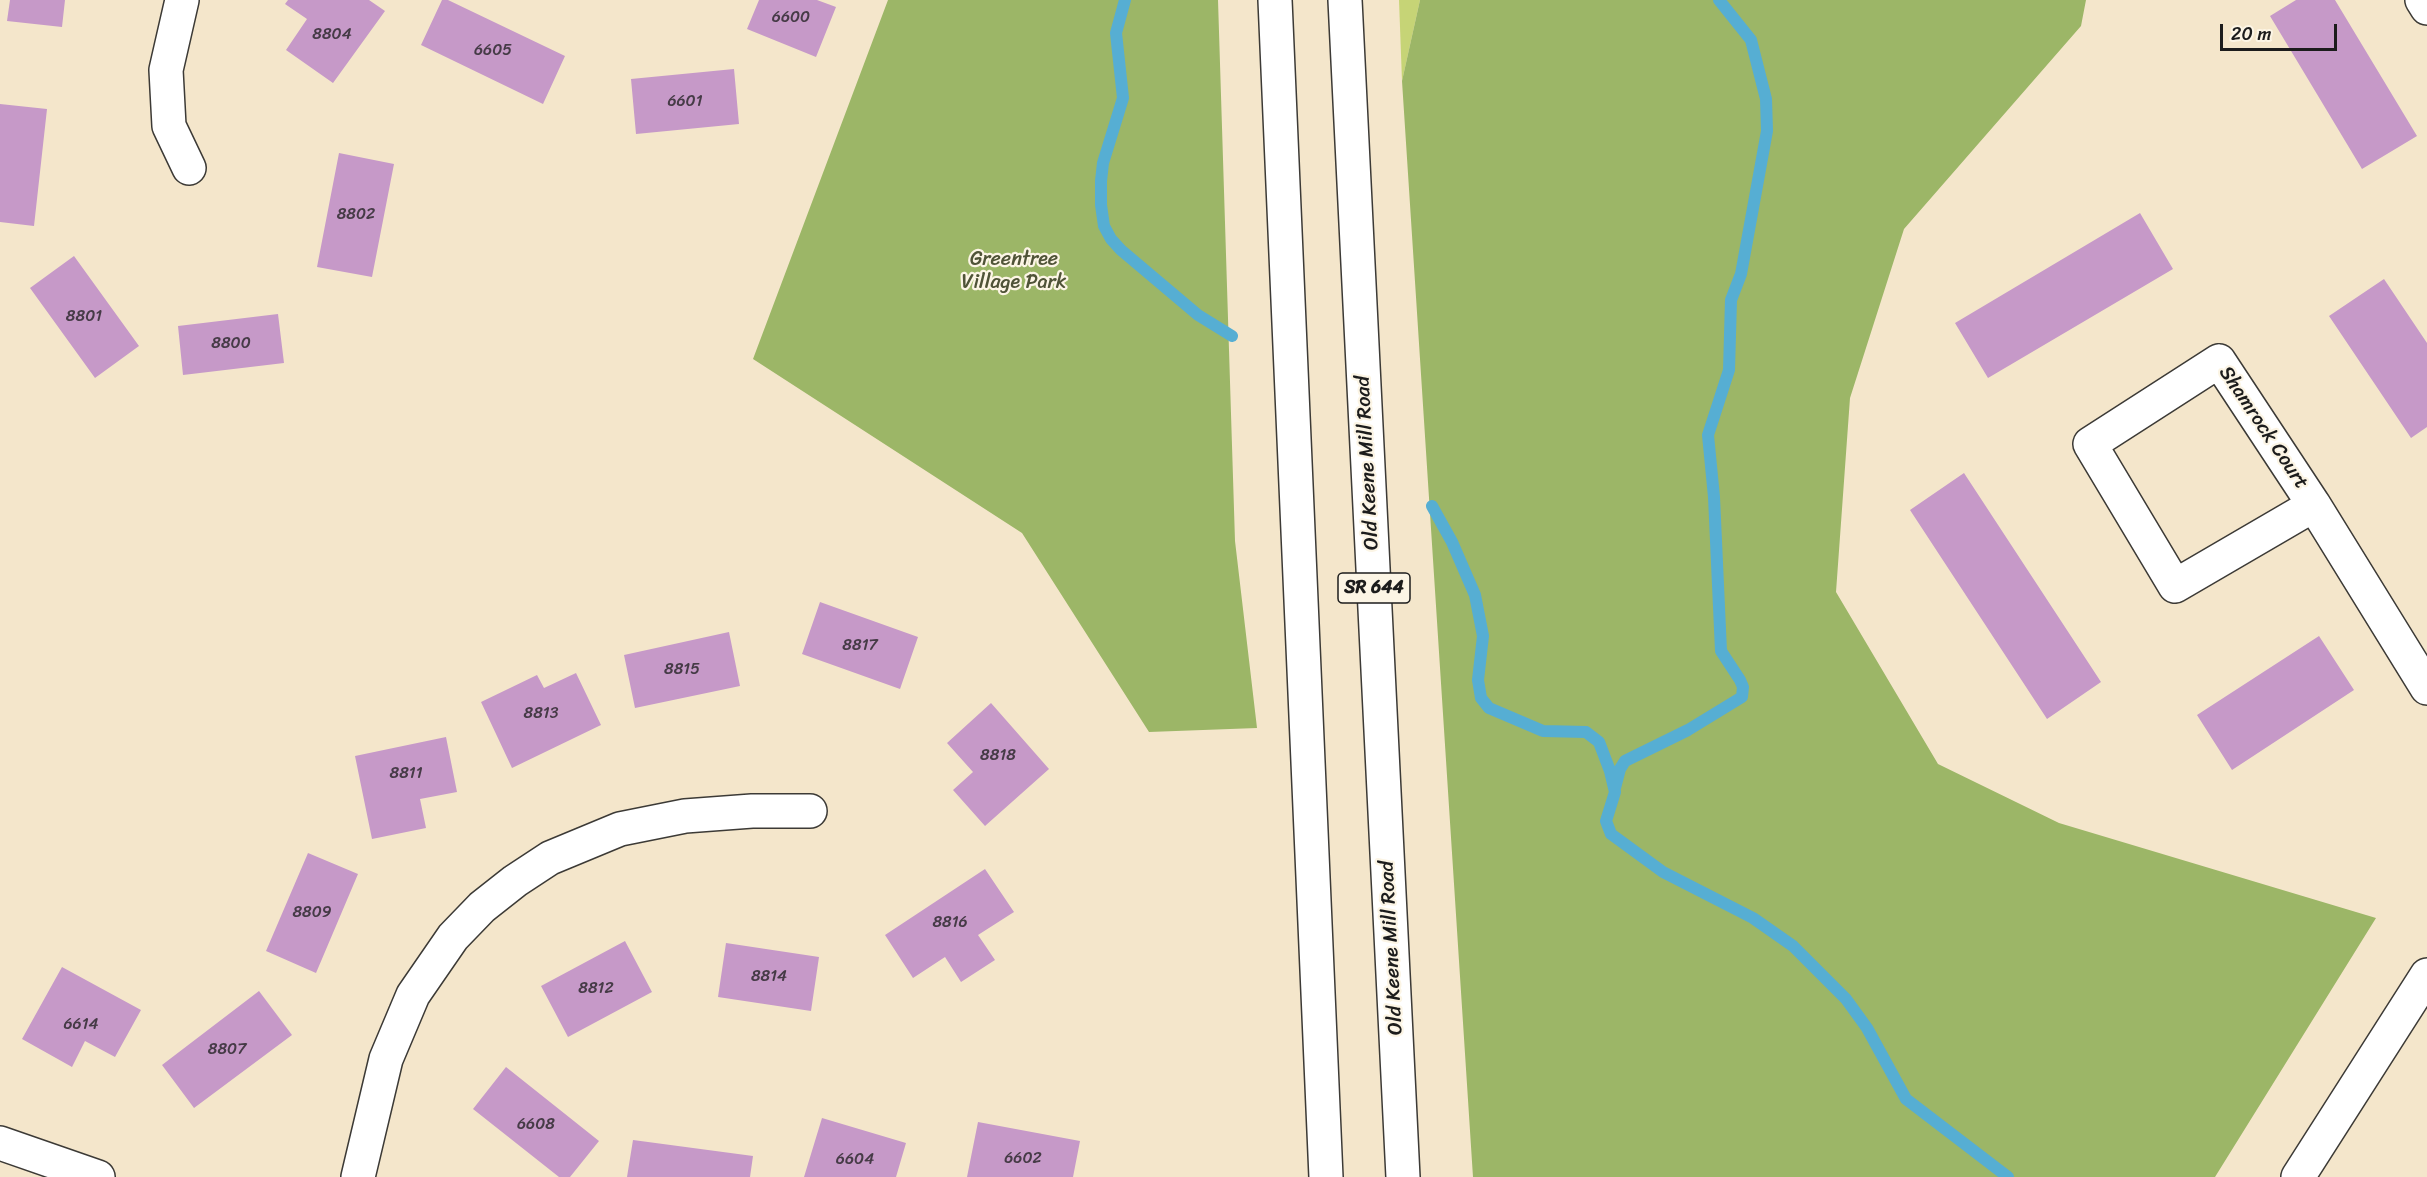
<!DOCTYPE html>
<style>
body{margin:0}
#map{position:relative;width:2427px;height:1177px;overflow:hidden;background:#f4e6cb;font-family:Sriracha,sans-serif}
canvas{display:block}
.scale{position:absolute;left:2220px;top:24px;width:117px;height:27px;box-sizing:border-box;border:3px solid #1c1c1c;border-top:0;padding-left:8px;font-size:18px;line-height:21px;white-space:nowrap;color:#1c1c1c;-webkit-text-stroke:4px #fcf5e5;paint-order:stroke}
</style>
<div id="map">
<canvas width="2427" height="1177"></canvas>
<div class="scale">20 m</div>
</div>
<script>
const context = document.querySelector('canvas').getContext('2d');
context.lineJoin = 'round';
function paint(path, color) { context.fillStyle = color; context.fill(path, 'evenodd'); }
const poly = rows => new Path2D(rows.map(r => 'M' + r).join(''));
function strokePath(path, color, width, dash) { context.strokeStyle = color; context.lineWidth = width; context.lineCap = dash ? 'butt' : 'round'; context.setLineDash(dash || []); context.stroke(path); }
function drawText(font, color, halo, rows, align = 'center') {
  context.font = font + ' Sriracha,sans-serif'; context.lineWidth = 4.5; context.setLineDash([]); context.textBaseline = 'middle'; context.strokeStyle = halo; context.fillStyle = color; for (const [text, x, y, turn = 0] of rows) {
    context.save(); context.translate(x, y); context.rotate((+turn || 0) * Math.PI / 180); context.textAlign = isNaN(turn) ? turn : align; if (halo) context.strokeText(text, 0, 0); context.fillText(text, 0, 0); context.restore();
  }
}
paint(poly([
 [1399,0,1420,0,1402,81]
]), '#c6d476');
paint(poly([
 [888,0,1218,0,1235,541,1257,728,1149,732,1022,533,753,359],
 [1420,0,2086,0,2081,26,1904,229,1850,398,1836,592,1938,764,2059,823,2376,918,2215,1177,1473,1177,1402,81]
]), '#9cb667');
strokePath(poly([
 [1125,0,1116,33,1123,98,1103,163,1101,181,1101,205,1104,226,1111,239,1121,250,1198,315,1232,336],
 [1432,506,1452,542,1475,595,1483,636,1478,680,1481,698,1489,708,1543,731,1586,732,1599,742,1610,771,1615,792,1606,821,1611,834,1663,872,1753,918,1793,946,1846,999,1867,1028,1906,1099,2008,1177],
 [1615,788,1620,769,1625,761,1688,730,1742,697,1743,687,1740,680,1721,651,1714,497,1708,435,1729,370,1731,300,1741,274,1767,131,1766,99,1751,40,1719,0]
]), '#56aed3', 12);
paint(poly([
 [10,0,65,0,62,27,7,21],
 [288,0,369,0,385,11,333,83,286,50,307,19,285,4],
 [442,0,448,0,565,56,543,104,421,45],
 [759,0,817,0,836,7,816,57,747,29],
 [2296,0,2335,0,2417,136,2362,169,2270,16],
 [734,69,739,124,636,134,631,79],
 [0,104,47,109,34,226,0,222],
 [339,153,394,164,372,277,317,267],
 [2140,213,2173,269,1988,378,1955,323],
 [74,256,139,346,95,378,30,288],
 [2384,279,2427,343,2427,427,2411,438,2329,316],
 [278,314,284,363,183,375,178,326],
 [1964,473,2101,682,2047,719,1910,510],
 [820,602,918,637,900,689,802,654],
 [729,632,740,686,635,708,624,655],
 [2319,636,2354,690,2232,770,2197,715],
 [576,673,601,725,512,768,481,702,537,675,544,688],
 [991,703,1049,769,985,826,953,790,973,772,947,743],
 [446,737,457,792,420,799,426,828,372,839,355,756],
 [308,853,358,874,316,973,266,951],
 [985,869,1014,912,978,935,995,960,961,982,945,957,913,978,885,935],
 [625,941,652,992,568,1037,541,986],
 [726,943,819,957,811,1011,718,997],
 [62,967,141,1010,115,1057,85,1041,72,1067,22,1039],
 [259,991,292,1035,194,1108,162,1065],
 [506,1067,599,1141,570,1177,559,1177,473,1109],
 [822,1118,906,1143,896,1177,804,1177],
 [978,1122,1080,1141,1073,1177,967,1177],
 [633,1140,753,1156,750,1177,627,1177]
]), '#c699c8');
const minor = poly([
 [182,0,166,70,169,126,189,168],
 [2422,0,2427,8],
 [2219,361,2314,505,2175,586,2090,444,2219,361],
 [2314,505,2427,688],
 [0,1143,98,1177],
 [358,1177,386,1059,413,995,453,937,482,907,515,881,550,858,620,829,685,816,752,811,810,811],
 [2298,1177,2427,975]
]);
const major = poly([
 [1275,0,1326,1177],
 [1345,0,1403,1177]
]);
strokePath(minor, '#3c3a36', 36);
strokePath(major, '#3c3a36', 36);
strokePath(minor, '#fff', 33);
strokePath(major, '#fff', 33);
drawText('16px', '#463b47', null, [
 ["6600",791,18],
 ["8804",332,35],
 ["6605",493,51],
 ["6601",685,102],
 ["8802",356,215],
 ["8801",84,317],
 ["8800",231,344],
 ["8817",860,646],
 ["8815",682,670],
 ["8813",541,714],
 ["8818",998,756],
 ["8811",406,774],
 ["8809",312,913],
 ["8816",950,923],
 ["8814",769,977],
 ["8812",596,989],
 ["6614",81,1025],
 ["8807",227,1050],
 ["6608",536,1125],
 ["6602",1023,1159],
 ["6604",855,1160]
]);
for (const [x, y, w] of [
 [1374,588,72]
]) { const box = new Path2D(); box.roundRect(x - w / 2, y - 15, w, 30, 4.5); context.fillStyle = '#fcf5e5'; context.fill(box); strokePath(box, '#1c1c1c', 1.5); }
drawText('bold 18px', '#1c1c1c', null, [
 ["SR 644",1374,588]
]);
drawText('20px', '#4f5337', '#fcf5e5', [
 ["Greentree",1014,260],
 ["Village Park",1014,283]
]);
drawText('20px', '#1c1c1c', '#fcf5e5', [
 ["Shamrock Court",2263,428,56],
 ["Old Keene Mill Road",1368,463,-93],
 ["Old Keene Mill Road",1392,948,-93]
]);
</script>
